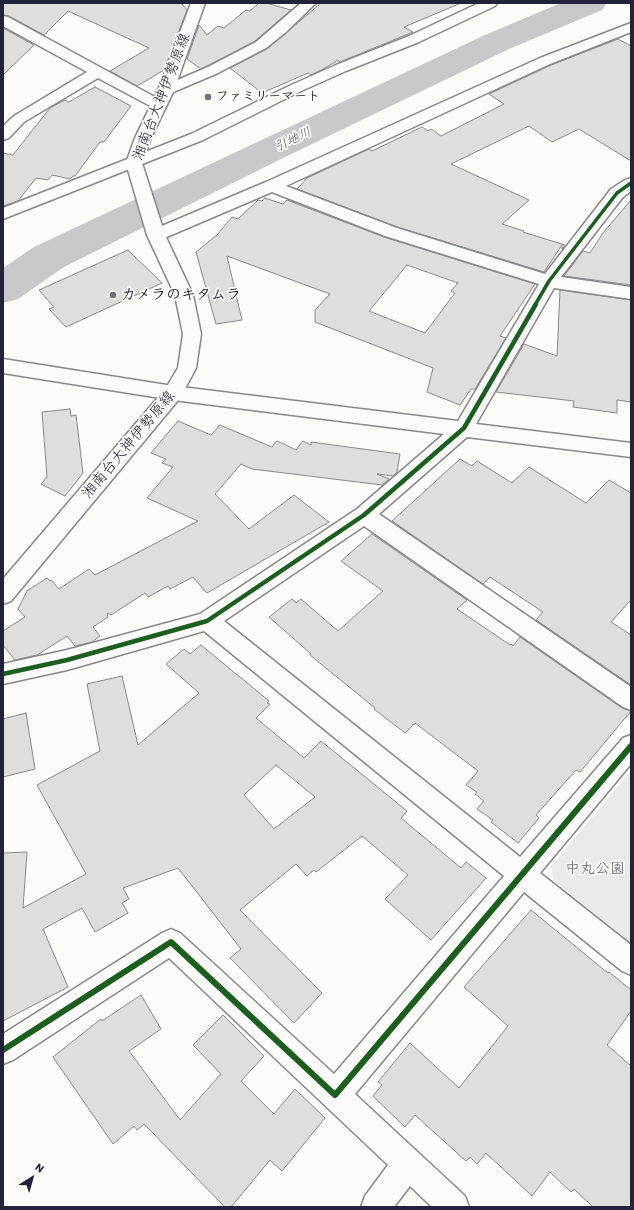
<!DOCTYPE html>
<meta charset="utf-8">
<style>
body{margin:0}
#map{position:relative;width:634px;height:1210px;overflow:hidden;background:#fcfbf8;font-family:Itim,sans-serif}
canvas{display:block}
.frame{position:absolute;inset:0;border:4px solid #22223b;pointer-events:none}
.north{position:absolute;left:12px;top:1158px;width:40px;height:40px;-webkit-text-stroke:3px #fdfcf7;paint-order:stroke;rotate:37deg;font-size:11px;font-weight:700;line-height:16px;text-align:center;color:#22223b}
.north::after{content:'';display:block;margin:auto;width:14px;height:18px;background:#22223b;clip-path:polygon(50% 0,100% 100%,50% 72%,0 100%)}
</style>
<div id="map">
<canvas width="634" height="1210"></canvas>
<div class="frame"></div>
<div class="north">N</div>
</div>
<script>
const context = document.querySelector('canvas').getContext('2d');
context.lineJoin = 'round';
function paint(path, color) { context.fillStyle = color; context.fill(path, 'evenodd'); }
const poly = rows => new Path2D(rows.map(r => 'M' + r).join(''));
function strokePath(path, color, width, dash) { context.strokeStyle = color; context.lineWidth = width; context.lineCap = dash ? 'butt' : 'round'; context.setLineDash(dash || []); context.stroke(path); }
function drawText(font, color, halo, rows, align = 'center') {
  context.font = font + ' Itim,"Klee One",sans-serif'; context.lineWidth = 3.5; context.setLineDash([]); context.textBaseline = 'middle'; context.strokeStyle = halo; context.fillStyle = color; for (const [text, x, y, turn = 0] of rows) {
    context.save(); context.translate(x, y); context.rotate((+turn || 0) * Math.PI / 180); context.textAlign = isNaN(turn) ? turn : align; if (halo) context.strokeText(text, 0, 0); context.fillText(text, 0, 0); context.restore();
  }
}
paint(poly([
 [631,771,631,943,554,881,551,866]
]), '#ebeae8');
paint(poly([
 [561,3,607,3,602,10,509,49,279,160,64,267,18,299,3,303,3,268,34,247,485,35,561,3]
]), '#c8c8ca');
const building = poly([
 [3,3,181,3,187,10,164,70,137,86,110,71,149,48,68,11,44,35,9,16,3,15,3,3],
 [259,3,266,3,291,10,255,41,207,66,201,69,187,59,199,25,207,35,218,26,224,28,246,10,250,11,259,3],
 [321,3,461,3,404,27,413,32,340,62,338,60,327,67,311,75,308,73,262,93,230,68,267,49,321,3],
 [3,28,34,45,3,75,3,28],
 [618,39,631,46,631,161,579,129,552,142,529,126,451,164,529,200,502,224,524,231,523,232,565,245,562,249,562,245,544,272,397,227,297,189,307,178,369,149,372,151,422,127,428,131,431,129,441,136,504,104,489,94,551,65,618,39],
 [95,87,131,106,104,142,100,142,75,176,73,176,70,179,52,175,48,180,36,178,18,201,3,206,3,153,13,155,50,108,65,100,69,102,95,87],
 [265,198,283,204,287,200,384,237,535,284,500,336,506,338,475,389,471,389,460,405,427,392,433,368,315,322,315,310,330,294,227,256,242,320,216,324,196,252,217,235,232,217,238,219,258,200,262,201,265,198],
 [407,265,458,283,451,291,455,293,425,333,369,311,407,265],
 [631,200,631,285,564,276,583,251,590,253,603,233,631,200],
 [128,250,162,283,66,327,49,309,54,307,39,290,128,250],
 [560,290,631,300,631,402,617,400,617,413,573,407,574,401,496,392,524,344,557,356,560,290],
 [70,409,71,416,76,415,83,473,65,496,41,484,47,477,42,412,70,409],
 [178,421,211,435,220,425,272,447,277,441,296,450,303,441,311,445,311,442,400,454,397,472,393,476,377,474,389,479,382,485,252,469,241,464,215,494,249,529,294,495,329,522,207,593,193,577,170,589,168,586,148,597,145,593,111,615,107,613,108,617,93,627,100,636,92,642,75,646,67,636,37,655,15,660,3,645,3,631,25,617,18,609,27,591,47,578,50,581,51,580,59,589,89,569,95,575,198,521,147,498,173,467,162,463,166,459,151,453,178,421],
 [460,459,472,466,477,461,512,483,529,467,586,503,609,480,631,493,631,600,611,622,631,635,631,685,536,620,543,612,490,577,483,584,392,521,460,459],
 [372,534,467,600,457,609,510,645,511,644,513,646,520,637,622,708,631,711,580,772,576,770,536,815,539,818,518,843,491,822,493,820,477,809,484,801,475,794,477,792,466,785,478,771,415,723,405,733,374,709,375,708,310,655,311,654,269,617,292,599,296,603,301,599,338,631,383,591,341,561,372,534],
 [201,645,269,701,267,703,270,704,256,718,304,758,321,741,407,811,401,818,461,868,466,862,486,878,431,940,385,899,408,875,362,836,316,872,314,870,307,876,296,864,240,910,322,993,294,1023,230,958,241,949,178,868,123,888,129,899,122,903,128,913,95,932,82,908,43,929,68,987,3,1021,3,853,27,852,23,908,86,874,37,785,100,751,87,684,122,676,138,745,199,693,166,664,184,649,190,654,201,645],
 [276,765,315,797,274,829,244,795,276,765],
 [26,713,35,769,3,777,3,719,26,713],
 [531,910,608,973,609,972,631,990,631,1011,607,1045,631,1066,631,1207,593,1207,574,1189,571,1192,550,1172,532,1196,486,1153,477,1164,470,1157,466,1161,415,1115,405,1127,373,1096,382,1085,378,1082,410,1043,459,1088,508,1026,464,987,531,910],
 [141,995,161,1029,129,1051,180,1120,221,1074,193,1045,223,1015,264,1056,241,1081,274,1114,295,1089,325,1118,282,1171,270,1160,231,1207,225,1207,144,1124,137,1130,134,1126,113,1144,53,1057,101,1019,102,1021,141,995]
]);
paint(building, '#dfdedd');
strokePath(building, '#88888c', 1);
const minor = poly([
 [301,3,316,3,285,33,266,48,218,73,171,93,166,95,161,93,158,90,161,87,208,67,256,42,301,3],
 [479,3,497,3,495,6,419,42,346,71,299,92,203,140,3,219,3,208,191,134,289,86,336,65,409,36,479,3],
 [3,16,8,17,164,102,167,105,164,108,159,110,154,108,98,78,24,122,9,138,3,140,3,126,14,116,87,72,3,26,3,16],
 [631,23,631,32,550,64,286,186,397,228,545,274,611,189,625,180,631,178,631,191,623,197,561,277,631,287,631,299,554,288,476,424,631,443,631,457,467,437,379,514,631,687,631,710,623,707,364,526,224,621,520,857,623,738,631,735,631,764,540,873,631,945,631,975,622,971,524,892,355,1094,465,1196,469,1207,432,1207,410,1186,394,1207,361,1207,365,1196,388,1165,169,958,13,1060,3,1064,3,1034,162,933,171,929,180,933,334,1074,504,876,204,631,67,670,3,684,3,664,67,650,200,614,357,509,444,434,173,400,3,373,3,359,173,386,458,421,539,284,385,236,272,192,162,239,156,240,150,239,147,235,150,231,266,182,540,58,631,23]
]);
const major = poly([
 [191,3,205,3,174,90,151,138,142,163,165,235,193,295,201,334,196,368,180,398,11,601,3,604,3,579,166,388,178,368,183,334,175,295,147,235,126,163,135,138,158,90,191,3]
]);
strokePath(minor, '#88888c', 3);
strokePath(major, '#88888c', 3);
paint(minor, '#fbfbf9');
paint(major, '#fbfbf9');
strokePath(poly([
 [535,305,549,281,617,193,631,183]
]), '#1b5e20', 3.5);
strokePath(poly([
 [3,674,67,660,207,621,364,515,464,428,536,304]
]), '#1b5e20', 4.5);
strokePath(poly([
 [3,1050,171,942,335,1095,631,746]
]), '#1b5e20', 6);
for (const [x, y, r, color] of [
 [208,97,4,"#6e6e7d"],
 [113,295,4,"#6e6e7d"]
]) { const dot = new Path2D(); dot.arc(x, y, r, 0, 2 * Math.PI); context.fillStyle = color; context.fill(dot); strokePath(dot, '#fdfcf7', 1.5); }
drawText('bold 13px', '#22223b', '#fdfcf7', [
 ["ファミリーマート",216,97]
], 'left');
drawText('italic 13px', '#545466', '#fdfcf7', [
 ["引地川",293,140,-26]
]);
drawText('15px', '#22223b', '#fdfcf7', [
 ["湘南台大神伊勢原線",162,97,-69],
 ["湘南台大神伊勢原線",129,445,-50]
]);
drawText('bold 15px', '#22223b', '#fdfcf7', [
 ["カメラのキタムラ",121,295]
], 'left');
drawText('15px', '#5a5a6b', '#fdfcf7', [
 ["中丸公園",595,869]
]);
</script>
